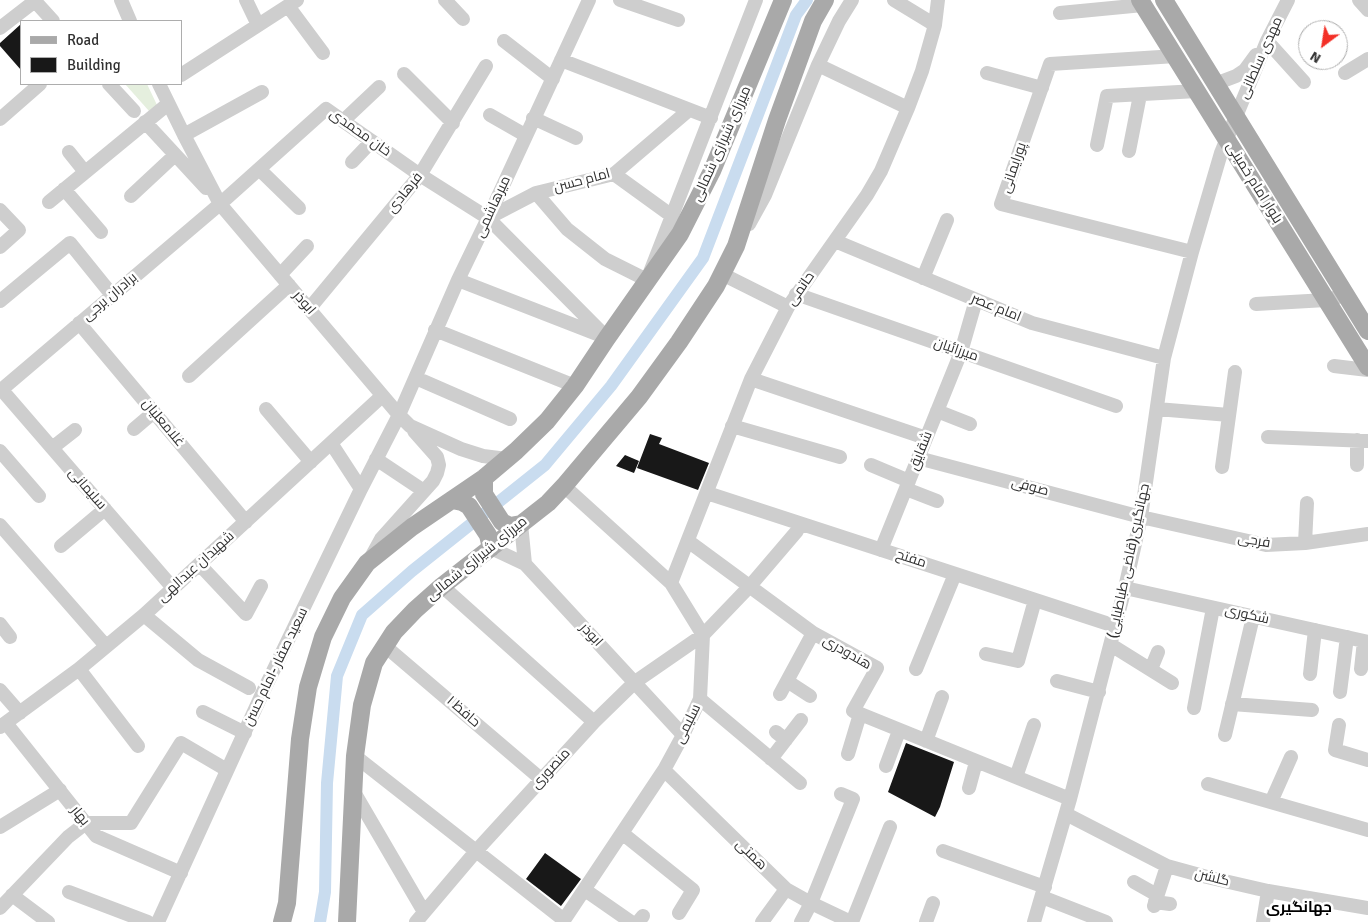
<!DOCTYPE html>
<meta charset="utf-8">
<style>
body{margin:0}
#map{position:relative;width:1368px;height:922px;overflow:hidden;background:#fff;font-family:Signika,sans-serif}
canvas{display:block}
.legend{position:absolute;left:20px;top:20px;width:162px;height:65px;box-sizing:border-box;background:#fff;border:1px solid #adadad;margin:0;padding:6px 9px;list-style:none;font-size:15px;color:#313131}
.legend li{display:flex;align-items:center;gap:10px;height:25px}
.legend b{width:25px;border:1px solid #adadad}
.north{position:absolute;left:1298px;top:20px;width:50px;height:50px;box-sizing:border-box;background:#fff;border:1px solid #adadad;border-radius:50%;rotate:211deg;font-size:14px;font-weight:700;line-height:20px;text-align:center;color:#313131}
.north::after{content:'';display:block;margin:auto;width:18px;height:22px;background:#f33027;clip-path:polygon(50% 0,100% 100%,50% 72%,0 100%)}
</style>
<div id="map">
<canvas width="1368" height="922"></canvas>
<ul class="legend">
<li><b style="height:6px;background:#a9a9a9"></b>Road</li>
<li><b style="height:14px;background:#181818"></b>Building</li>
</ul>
<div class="north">N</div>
</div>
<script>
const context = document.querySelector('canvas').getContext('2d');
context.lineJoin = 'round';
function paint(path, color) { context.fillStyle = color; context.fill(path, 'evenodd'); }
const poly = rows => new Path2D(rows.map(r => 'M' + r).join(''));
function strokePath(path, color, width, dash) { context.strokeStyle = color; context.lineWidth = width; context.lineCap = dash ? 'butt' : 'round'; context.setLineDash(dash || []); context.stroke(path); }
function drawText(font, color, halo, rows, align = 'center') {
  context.font = font + ' Signika,Cairo,sans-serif'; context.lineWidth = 5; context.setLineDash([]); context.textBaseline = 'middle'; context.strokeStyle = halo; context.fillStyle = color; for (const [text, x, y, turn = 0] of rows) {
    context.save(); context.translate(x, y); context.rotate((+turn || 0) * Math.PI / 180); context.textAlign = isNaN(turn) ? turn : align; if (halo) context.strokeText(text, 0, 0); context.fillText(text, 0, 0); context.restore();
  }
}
paint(poly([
 [125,84,147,84,157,105,149,111]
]), '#e5efde');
strokePath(poly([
 [320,922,325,892,327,783,337,676,362,615,412,571,545,465,611,386,703,258,796,15,807,0]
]), '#c9dcef', 12);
paint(poly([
 [21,24,21,70,0,46,0,43],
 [650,434,662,438,659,444,709,463,698,490,637,468],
 [625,455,639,461,634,473,616,466],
 [906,743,954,762,940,807,935,817,888,792],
 [545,853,581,879,561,906,526,879]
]), '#181818');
strokePath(poly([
 [34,0,53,21],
 [121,0,130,21],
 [246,0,258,25],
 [445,0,463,19],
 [620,0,678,20],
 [894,0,935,25],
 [1359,0,1368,10],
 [288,6,323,53],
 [1060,13,1143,5],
 [0,28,35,1],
 [504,41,553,79],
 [1267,41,1304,82],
 [1176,56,1050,64,1001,204,1192,252],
 [561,60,711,118],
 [818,65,908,108],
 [987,73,1042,88],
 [1345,73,1368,59],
 [404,74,453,123],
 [181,75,297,0],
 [109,84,134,111],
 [159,84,184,135,220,204,399,415,410,426,461,449,483,456,507,459],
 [1215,84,1236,76,1245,70,1256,55],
 [490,115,525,135],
 [533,118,576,138],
 [0,119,40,84],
 [343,121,379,87],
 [145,122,206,188],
 [184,135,262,92],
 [1097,145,1107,96,1197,91],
 [1129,151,1140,95],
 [69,152,85,172],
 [352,162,372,141],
 [259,169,299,208],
 [614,174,672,216],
 [64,189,101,232],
 [536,193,567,229,605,259,647,280,756,0],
 [131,196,175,155],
 [49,202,168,104],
 [0,210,19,230,0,247],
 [488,218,536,193,614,174,689,110],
 [749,224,765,195,818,65,839,21,852,0],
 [835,241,1032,323,1164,358],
 [722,274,788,307],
 [280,275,307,246],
 [923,278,947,220],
 [458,280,602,336],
 [796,294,1116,406],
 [0,301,70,243,112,295],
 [1256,304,1326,300,1346,295],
 [309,309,420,175,486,66],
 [79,323,246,522],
 [435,330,575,386],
 [1334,366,1368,370],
 [189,376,289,285],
 [416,378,510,419],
 [751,379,926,438],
 [2,390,173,588],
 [0,391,220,204,326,109,420,175,488,218,607,338],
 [266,409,311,462],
 [1157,409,1229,415],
 [937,411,970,424],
 [732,426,840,457],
 [134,429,154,412],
 [1268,437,1368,441],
 [1357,440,1357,465],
 [331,443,361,489],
 [52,448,75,430],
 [0,451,39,496],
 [918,458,1141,517,1266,545,1305,543,1368,534],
 [376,459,424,491],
 [871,465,909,481],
 [1222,467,1235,372],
 [906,489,937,501],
 [707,493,1115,626],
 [521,524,525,564],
 [0,525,106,646],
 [688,541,813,633,877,668,853,711,1070,799],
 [1305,543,1307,503],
 [61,546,105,509],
 [491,548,525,564,683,735],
 [881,550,961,352,976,300],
 [370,559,381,539,433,481,437,473,439,465,437,457,414,431],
 [199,564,246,614,261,586],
 [671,583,751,379,788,307,867,195,881,171,908,108,922,71,935,25,938,0],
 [442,586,594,722],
 [1125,588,1368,642],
 [144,615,198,660,249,688],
 [0,624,10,637],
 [1111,645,1172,683],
 [385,646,541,779],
 [986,654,1018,661,1035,600],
 [79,669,138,746],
 [916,669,955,574],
 [1151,669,1158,652],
 [1361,669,1364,641],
 [1310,674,1315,630],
 [787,681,810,696],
 [1057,681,1099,692],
 [0,690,20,713],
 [1340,692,1347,637],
 [780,694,813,633],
 [700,699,800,783],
 [1232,704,1312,710],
 [1194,708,1213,608],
 [203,712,245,733],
 [6,723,96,836,181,873],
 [1339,725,1335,750,1368,760],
 [0,727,79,669,144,615,382,396],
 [776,732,786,740],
 [1225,735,1253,617],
 [926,741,942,697],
 [848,754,860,714],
 [355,756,564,920,664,770,683,735,700,699,703,635,750,586,797,531],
 [771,759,801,720],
 [886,766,899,731],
 [664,770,786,889,811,903,851,922],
 [1016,777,1034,725],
 [1208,784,1368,830],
 [969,788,976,762],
 [354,792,424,912],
 [1271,802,1291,757],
 [1066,814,1167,866,1207,877,1268,891,1368,908],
 [0,827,60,790],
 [622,833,693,890,679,913],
 [943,851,1045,887],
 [1134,882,1157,895],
 [585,890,631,922],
 [69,892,148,922],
 [12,895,48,922],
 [1042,897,1106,922],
 [1155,902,1170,904],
 [1154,906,1167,866],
 [0,908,68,837,86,823,131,823,181,743,227,770],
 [158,922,262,694,361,489,399,415,458,280,488,218,589,0],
 [416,922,477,850,594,722,635,682,703,635,671,583,564,486],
 [638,922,643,916],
 [762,922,786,889],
 [801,922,811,903,853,799,841,794],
 [852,922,890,827],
 [926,922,933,903],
 [1034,922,1070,799,1125,588,1141,517,1164,358,1192,252,1221,153,1267,41,1288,0],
 [1263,922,1268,891]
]), '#cecece', 14);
strokePath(poly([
 [1140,0,1368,367],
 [1164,0,1368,331],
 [484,478,484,494,502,522,510,526,521,524],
 [452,500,462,502,469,506,488,535,491,548],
 [282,922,287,903,300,739,308,687,323,637,342,598,367,563,412,527,484,478,516,451,547,421,575,386,607,338,680,234,712,171,783,0],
 [347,922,355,756,362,705,374,663,394,632,415,610,442,586,548,503,564,486,639,397,679,342,716,286,736,246,777,120,813,21,825,0]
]), '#a9a9a9', 18);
drawText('14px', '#313131', '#fff', [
 ["مهدی سلطانی",1261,58,-66],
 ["خان محمدی",360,133,35],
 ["میرزای شیرازی شمالی",722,144,-66],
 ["پورایمانی",1014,168,-71],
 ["امام حسن",582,181,-15],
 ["بلوار امام خمینی",1254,183,58],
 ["فرهادی",405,193,-51],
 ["میرهاشمی",493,207,-65],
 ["حاتمی",801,289,-55],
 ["برادران برجی",110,297,-40],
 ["ابوذر",304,303,49],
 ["امام عصر",996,308,22],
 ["میرزائیان",956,350,19],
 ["غلامعلیان",163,423,50],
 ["شقایق",921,451,-68],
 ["صوفی",1030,487,15],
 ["سلیمانی",87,489,49],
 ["فرجی",1254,541,9],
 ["میرزای شیرازی شمالی",477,559,-39],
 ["مفتح",911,559,18],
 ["جهانگیری(قاضی طباطبایی)",1129,561,-78],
 ["شهیدان عبدالهی",196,567,-42],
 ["شکوری",1247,615,13],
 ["ابوذر",591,635,47],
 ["هندودری",847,653,30],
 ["سعید صفار -امام حسن",276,667,-64],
 ["حافظ ۱",463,712,41],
 ["سلیمی",688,724,-64],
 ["منصوری",551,769,-47],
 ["بهار",80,816,51],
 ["همتی",751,855,44],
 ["گلشن",1212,878,14]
]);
drawText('bold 15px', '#000', '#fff', [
 ["جهانگیری",1299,908]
]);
</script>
